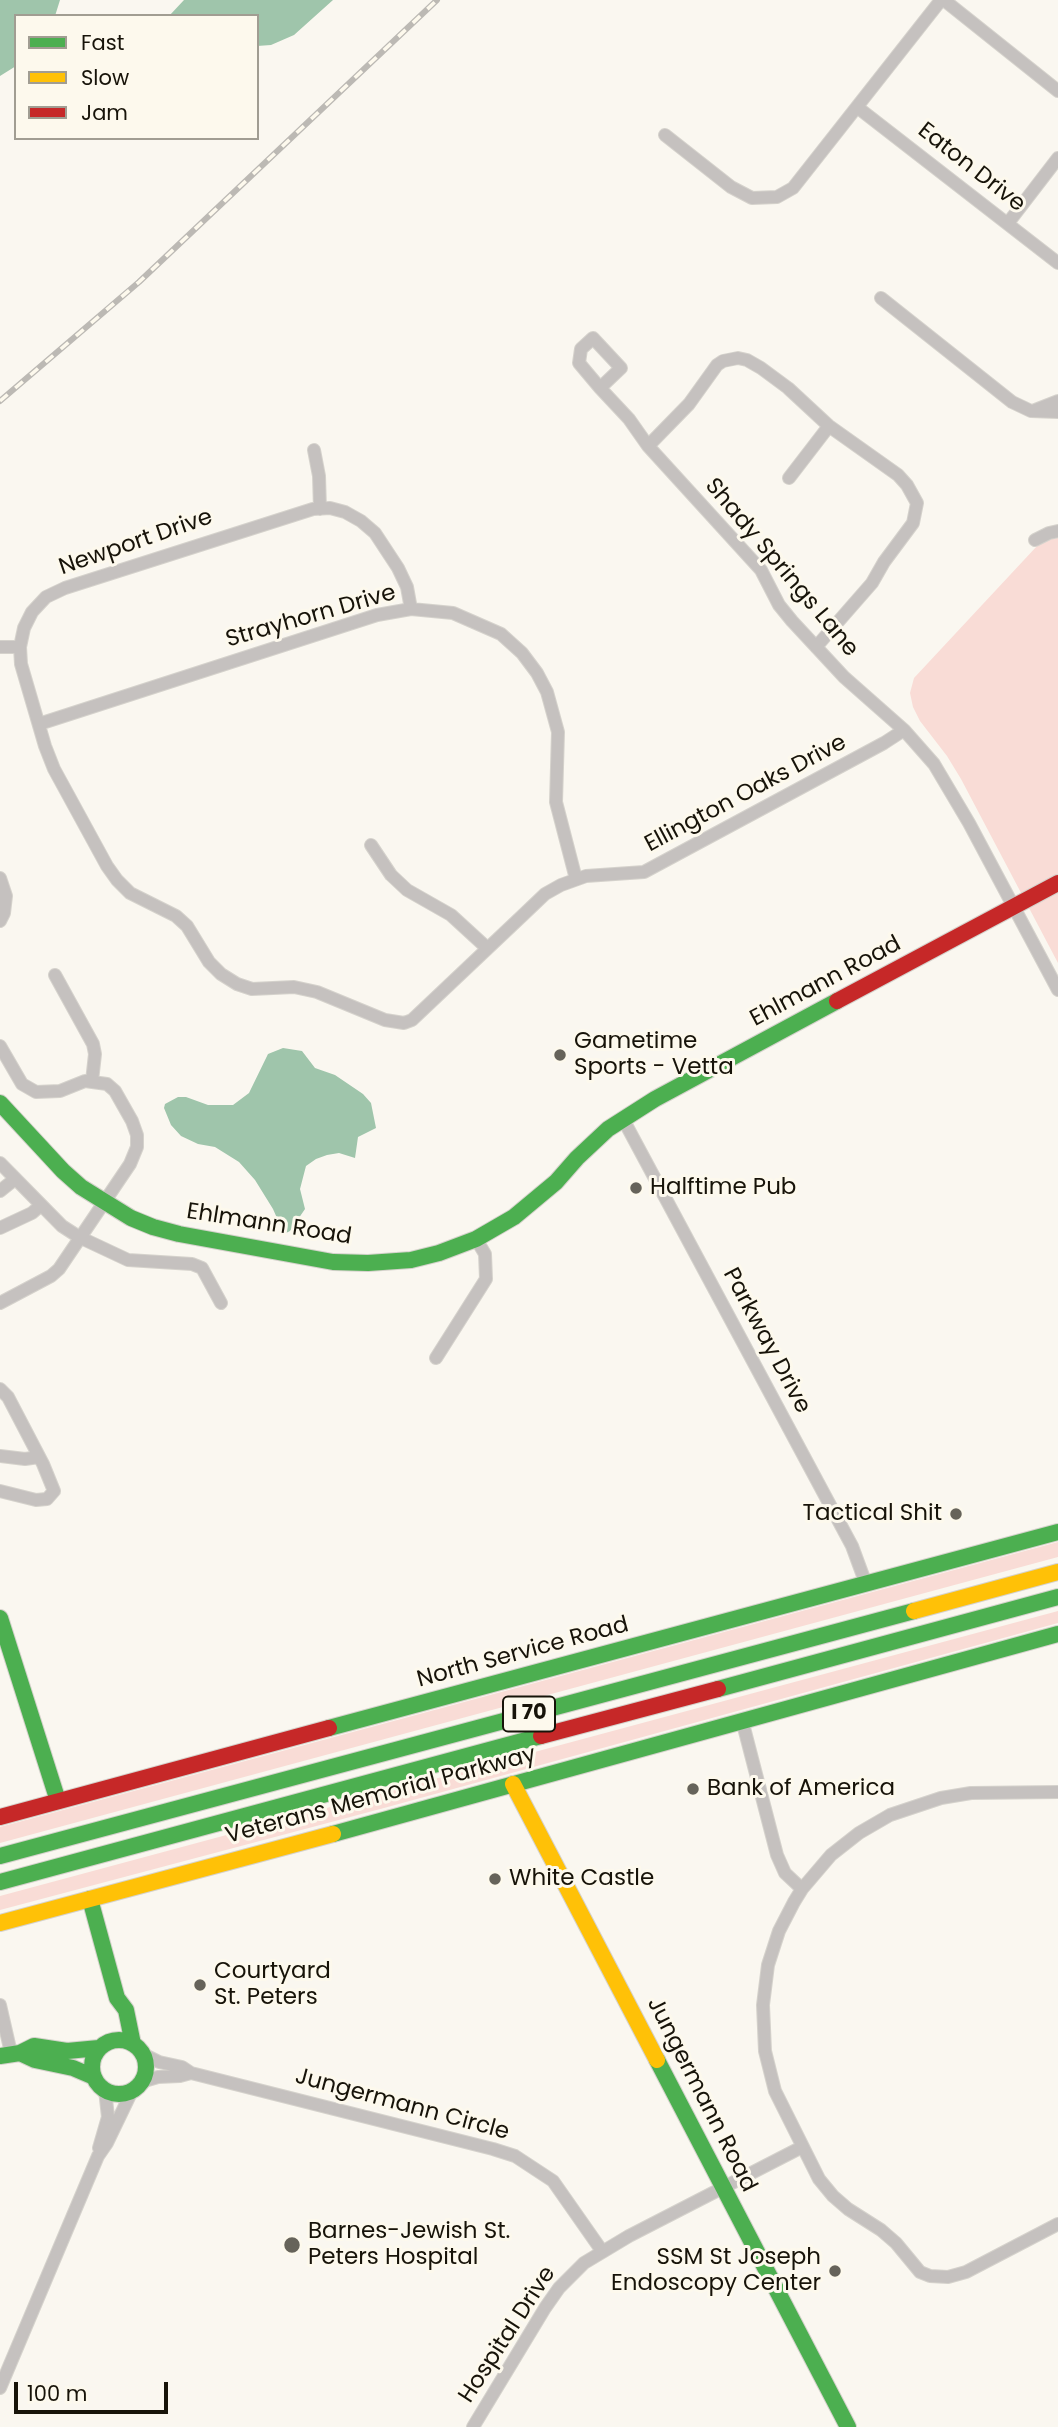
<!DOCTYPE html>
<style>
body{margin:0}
#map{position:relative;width:1058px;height:2427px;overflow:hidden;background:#faf7f0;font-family:Poppins,sans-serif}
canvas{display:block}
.legend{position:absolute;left:14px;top:14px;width:245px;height:126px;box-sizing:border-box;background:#fdf9ed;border:2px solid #a19d92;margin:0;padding:9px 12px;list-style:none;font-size:21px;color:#171309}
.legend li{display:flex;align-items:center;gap:14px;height:35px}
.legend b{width:35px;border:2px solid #a19d92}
.scale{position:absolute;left:14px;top:2382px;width:154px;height:32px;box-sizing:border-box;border:4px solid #171309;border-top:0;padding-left:9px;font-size:21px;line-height:24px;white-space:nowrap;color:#171309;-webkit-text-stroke:5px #fdf9ed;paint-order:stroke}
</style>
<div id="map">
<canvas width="1058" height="2427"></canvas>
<ul class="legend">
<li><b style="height:9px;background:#4caf50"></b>Fast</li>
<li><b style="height:9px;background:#ffc107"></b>Slow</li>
<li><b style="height:9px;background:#c62828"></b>Jam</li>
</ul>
<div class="scale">100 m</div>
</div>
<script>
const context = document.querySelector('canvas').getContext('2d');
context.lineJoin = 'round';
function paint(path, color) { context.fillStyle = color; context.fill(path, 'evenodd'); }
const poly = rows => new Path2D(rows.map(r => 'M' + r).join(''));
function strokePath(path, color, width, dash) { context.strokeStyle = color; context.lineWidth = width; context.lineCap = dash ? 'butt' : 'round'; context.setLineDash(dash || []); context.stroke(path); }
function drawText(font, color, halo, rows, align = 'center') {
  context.font = font + ' Poppins,sans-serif'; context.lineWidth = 6; context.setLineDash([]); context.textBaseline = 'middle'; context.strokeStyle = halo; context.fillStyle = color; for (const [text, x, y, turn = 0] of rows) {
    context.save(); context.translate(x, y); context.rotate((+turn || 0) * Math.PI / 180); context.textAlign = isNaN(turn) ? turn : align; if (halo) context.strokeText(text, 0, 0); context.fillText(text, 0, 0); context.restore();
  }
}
paint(poly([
 [1058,538,1058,963,961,779,947,756,920,721,913,707,910,693,914,678,1037,546,1047,539],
 [1058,1542,1058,1557,0,1843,0,1827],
 [1058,1611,1058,1623,384,1808,0,1910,0,1896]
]), '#f9dcd6');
paint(poly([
 [0,0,60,0,55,16,16,16,16,66,0,76],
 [184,0,333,0,294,35,271,45,257,46,257,16,169,16],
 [283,1048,302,1051,315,1068,335,1075,363,1094,371,1103,376,1128,358,1137,355,1158,339,1153,327,1155,316,1159,306,1166,300,1189,305,1209,290,1231,284,1234,273,1209,255,1180,239,1162,215,1147,198,1144,181,1136,171,1125,164,1108,165,1104,178,1097,186,1097,208,1105,233,1105,249,1093,268,1054]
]), '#9fc5ab');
const street = poly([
 [944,0,1058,91],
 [857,107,1058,263],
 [665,135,731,187,752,198,777,197,793,188,941,0],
 [1008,223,1058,158],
 [881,298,1012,402,1031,411,1058,412],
 [600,388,579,363,581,349,593,338,621,368,600,388,629,419,648,446,761,570,779,605,792,621,844,677,904,730,934,764,969,823,1058,990],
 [1035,410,1058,401],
 [648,446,689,404,717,365,723,361,738,358,747,360,761,368,788,388,829,426,898,475,907,485,917,503,913,523,884,562,872,583,816,647],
 [314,450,319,476,320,509],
 [789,478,829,426],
 [1035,540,1049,533,1058,531],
 [411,609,407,587,398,568,375,533,361,521,345,512,330,508,313,509,65,588,46,597,32,612,24,628,20,647,21,664,45,746,54,769,107,866,117,880,130,893,176,916,187,926,209,962,221,974,237,984,252,989,294,987,317,992,385,1020,404,1023,412,1020,523,915,545,894,561,885,586,876,644,872,884,743,904,730],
 [0,647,20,647],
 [39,724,377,615,411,609,453,613,501,634,522,653,537,673,547,692,558,732,556,802,576,879],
 [371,845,391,875,407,890,451,915,487,948],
 [0,878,6,896,4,913,0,921],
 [55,975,93,1044,95,1054,92,1081],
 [0,1046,22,1084,36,1092,60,1091,85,1081,107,1084,115,1091,132,1121,137,1135,137,1147,130,1164,59,1269,51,1276,0,1303],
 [623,1119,852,1546,866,1584],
 [0,1163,62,1226,79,1237,128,1260,192,1264,202,1268,221,1303],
 [0,1191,15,1179],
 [0,1228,32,1213,40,1206],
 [436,1358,486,1279,485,1254,476,1239],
 [0,1389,8,1397,43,1464,54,1491,47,1499,36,1500,0,1491],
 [0,1456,25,1459,39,1457],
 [742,1720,777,1855,785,1873,802,1889],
 [1058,1792,971,1793,941,1798,890,1815,859,1833,831,1855,802,1889,794,1902,779,1931,768,1965,763,2005,765,2051,775,2091,819,2179,833,2196,848,2209,881,2230,896,2243,920,2272,930,2276,948,2277,966,2272,1058,2224],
 [0,2005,11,2053],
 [143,2054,159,2062,182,2067,191,2073,493,2149,515,2156,553,2181,602,2251],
 [141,2082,158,2077,180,2076,191,2073],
 [99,2148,108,2117,105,2090],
 [0,2388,98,2156,107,2143,132,2091],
 [473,2427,545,2308,559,2288,584,2263,629,2236,802,2147]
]);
const fast = poly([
 [0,1103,63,1171,81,1187,131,1218,153,1227,179,1234,333,1262,368,1263,411,1260,439,1253,476,1239,514,1217,556,1182,577,1158,608,1129,655,1099,837,1001],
 [0,1618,58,1801],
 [718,1689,1058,1597],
 [329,1728,1058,1532],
 [333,1834,1058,1634],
 [0,1856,914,1611],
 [0,1882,541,1736],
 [90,1899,117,1998,126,2010,133,2044],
 '92 2067a27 27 0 1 1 54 0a27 27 0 1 1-54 0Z',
 [20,2053,35,2060,73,2068,94,2077],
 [0,2056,20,2053,34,2046,67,2051,99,2048],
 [657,2060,848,2427]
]);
const slow = poly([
 [914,1611,1058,1572],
 [513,1784,657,2060],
 [0,1923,333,1834]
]);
const jam = poly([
 [837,1001,1058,883],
 [541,1736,718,1689],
 [0,1817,329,1728]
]);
strokePath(street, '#d5d2cc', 14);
strokePath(fast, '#d5d2cc', 18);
strokePath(slow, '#d5d2cc', 18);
strokePath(jam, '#d5d2cc', 18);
strokePath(street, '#c5c1bf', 12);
strokePath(fast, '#4caf50', 16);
strokePath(slow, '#ffc107', 16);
strokePath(jam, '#c62828', 16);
const rail = poly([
 [0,401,139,282,437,0]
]);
strokePath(rail, '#bcb9b4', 6);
strokePath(rail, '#fdf9ed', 3.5, [10]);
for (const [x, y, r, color] of [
 [560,1055,7,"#66635a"],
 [636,1188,7,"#66635a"],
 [956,1514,7,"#66635a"],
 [693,1789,7,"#66635a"],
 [495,1879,7,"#66635a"],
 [200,1985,7,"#66635a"],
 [292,2245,9,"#66635a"],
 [835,2271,7,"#66635a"]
]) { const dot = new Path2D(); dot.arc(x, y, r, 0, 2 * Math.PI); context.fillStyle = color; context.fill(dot); strokePath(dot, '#fdf9ed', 2.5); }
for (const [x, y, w] of [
 [529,1714,52]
]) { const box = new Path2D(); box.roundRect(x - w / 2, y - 17.5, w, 35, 5); context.fillStyle = '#fdf9ed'; context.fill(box); strokePath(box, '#171309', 2); }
drawText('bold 21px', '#171309', null, [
 ["I 70",529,1714]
]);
drawText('23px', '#171309', '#fdf9ed', [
 ["Eaton Drive",971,168,38],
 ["Newport Drive",136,543,-19],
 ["Shady Springs Lane",781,568,50],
 ["Strayhorn Drive",311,617,-16],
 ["Ellington Oaks Drive",746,794,-28],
 ["Ehlmann Road",826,982,-28],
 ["Ehlmann Road",269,1225,9],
 ["Parkway Drive",766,1341,62],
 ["North Service Road",523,1653,-15],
 ["Veterans Memorial Parkway",381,1796,-15],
 ["Jungermann Road",701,2095,63],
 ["Jungermann Circle",402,2105,15],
 ["Hospital Drive",508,2335,-57]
]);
drawText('23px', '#171309', '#fdf9ed', [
 ["Gametime",574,1042],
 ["Sports - Vetta",574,1068],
 ["Halftime Pub",650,1188],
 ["Tactical Shit",942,1514,"right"],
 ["Bank of America",707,1789],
 ["White Castle",509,1879],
 ["Courtyard",214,1972],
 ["St. Peters",214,1998],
 ["Barnes-Jewish St.",308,2232],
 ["Peters Hospital",308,2258],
 ["SSM St Joseph",821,2258,"right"],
 ["Endoscopy Center",821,2284,"right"]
], 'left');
</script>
